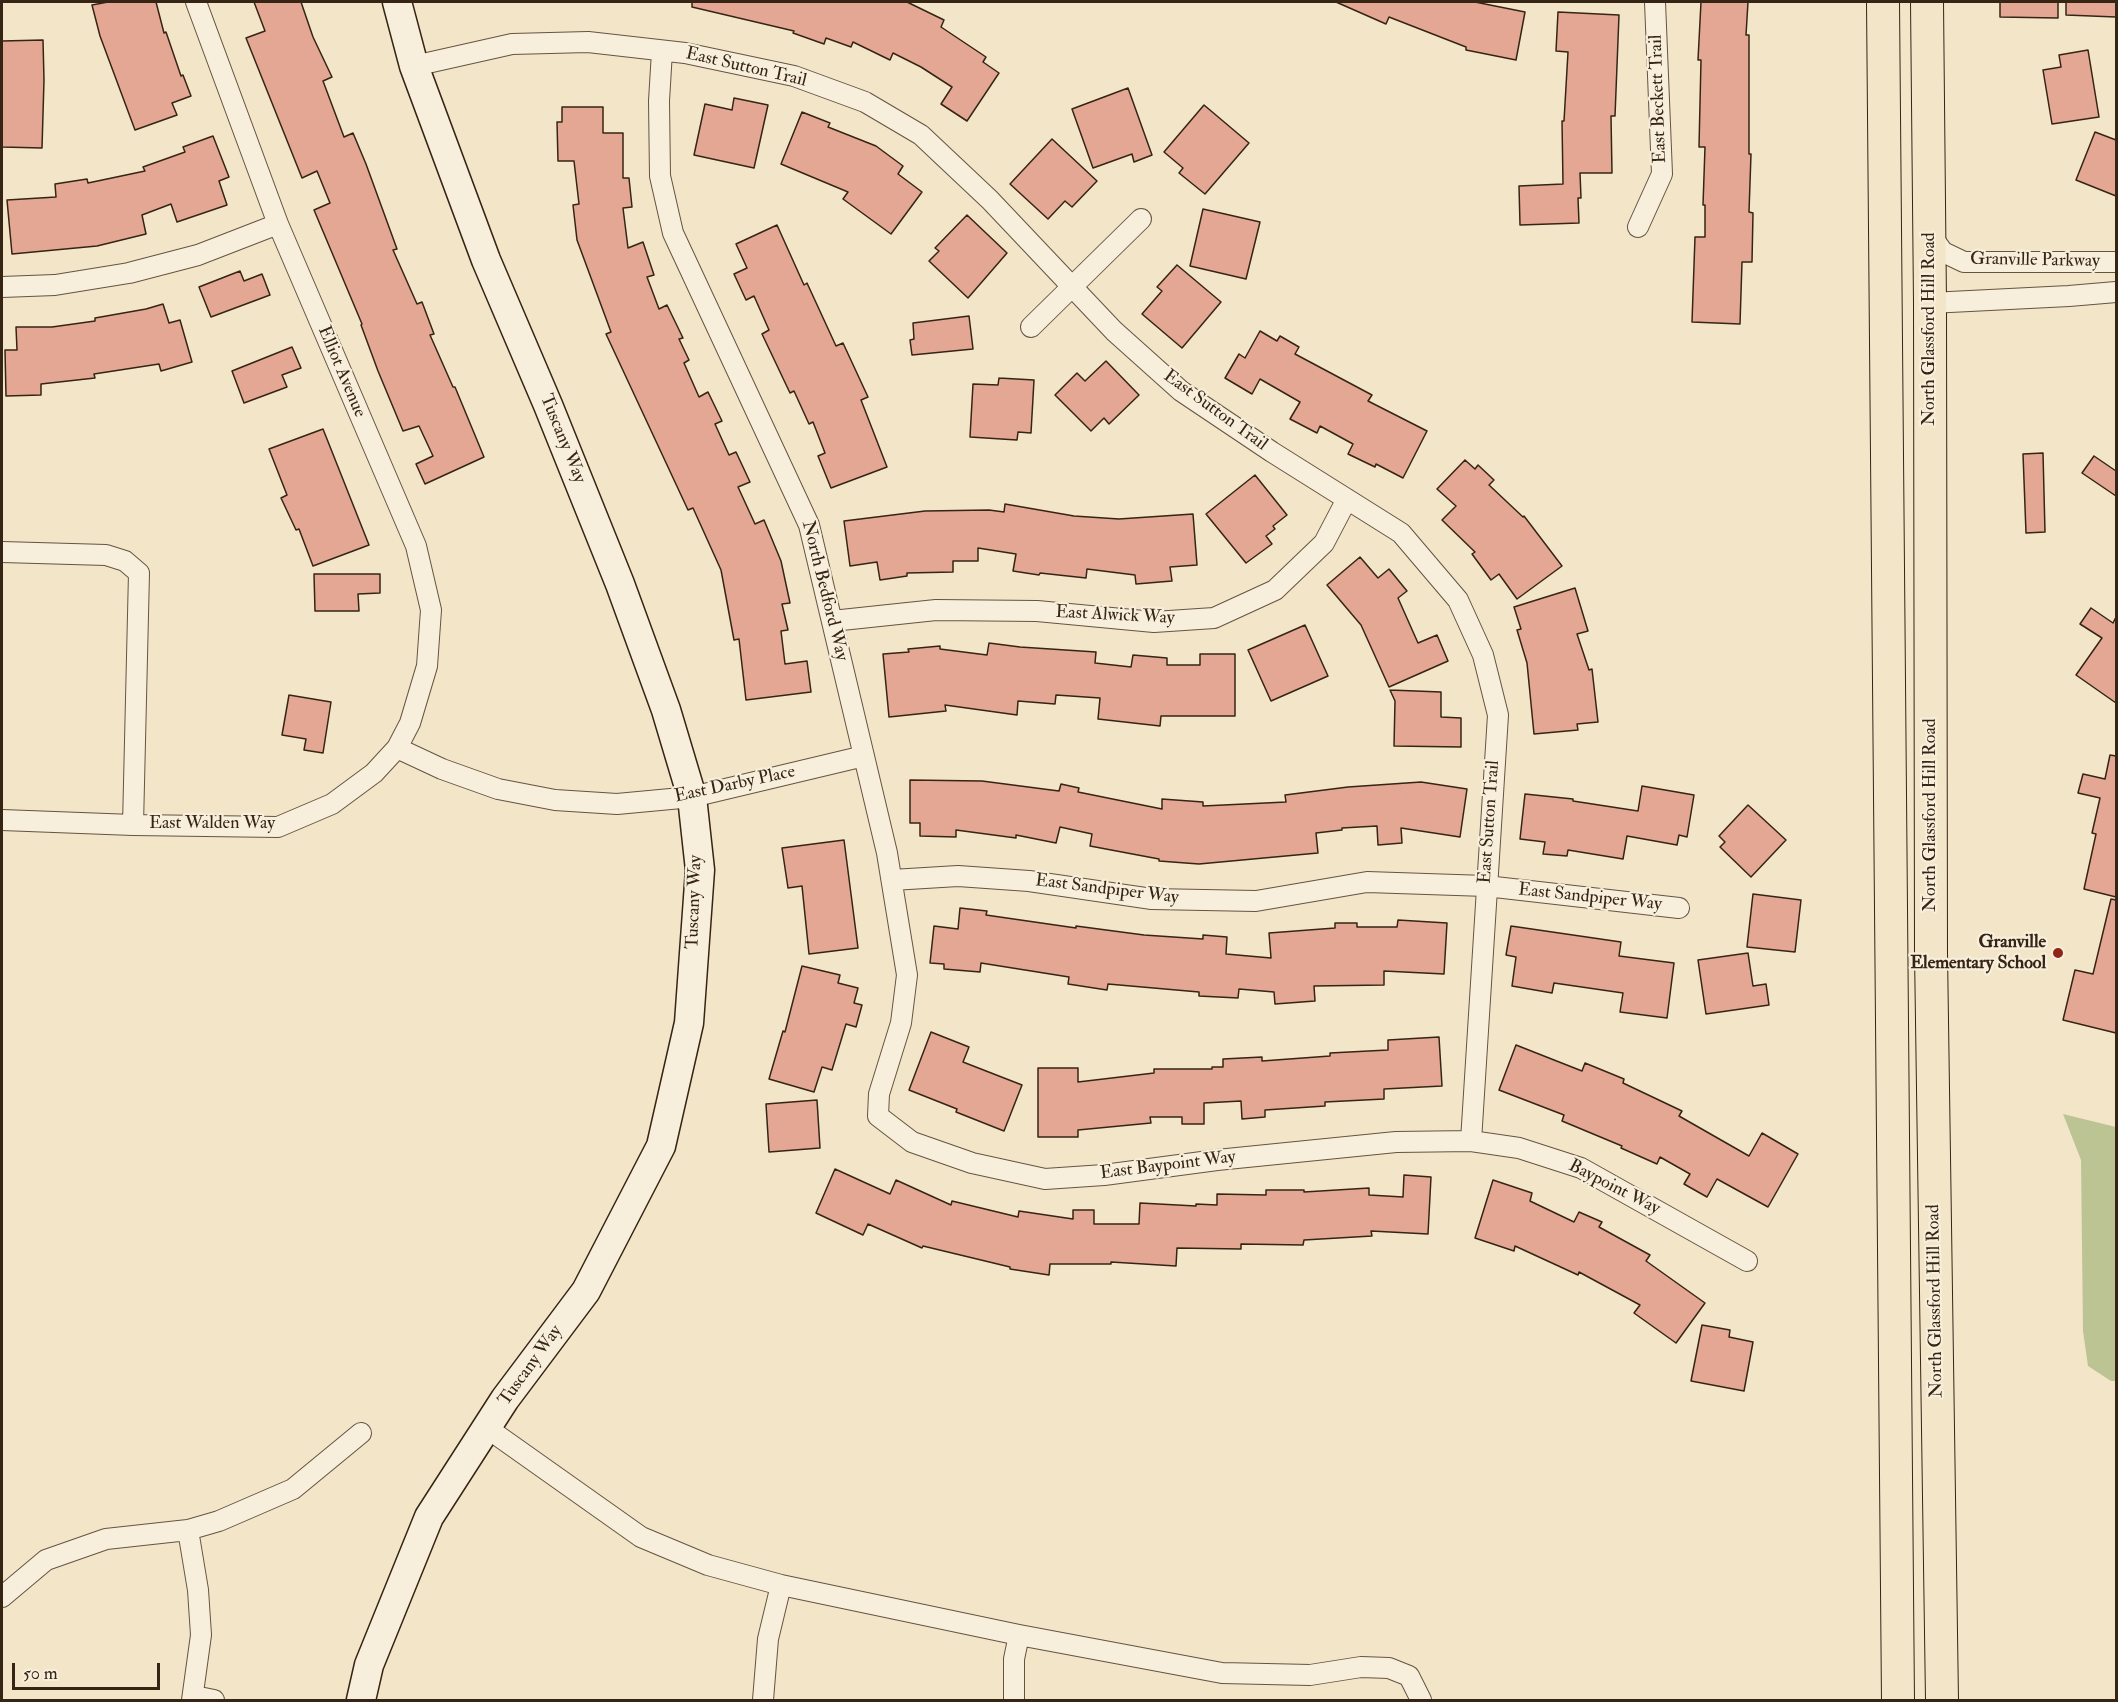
<!DOCTYPE html>
<style>
body{margin:0}
#map{position:relative;width:2118px;height:1702px;overflow:hidden;background:#f3e5c7;font-family:"IM FELL Double Pica",serif}
canvas{display:block}
.frame{position:absolute;inset:0;border:3px solid #362415;pointer-events:none}
.scale{position:absolute;left:12px;top:1663px;width:148px;height:27px;box-sizing:border-box;border:3px solid #362415;border-top:0;padding-left:8px;font-size:18px;line-height:21px;white-space:nowrap;color:#362415;-webkit-text-stroke:4px #f7eedb;paint-order:stroke}
</style>
<div id="map">
<canvas width="2118" height="1702"></canvas>
<div class="frame"></div>
<div class="scale">50 m</div>
</div>
<script>
const context = document.querySelector('canvas').getContext('2d');
context.lineJoin = 'round';
function paint(path, color) { context.fillStyle = color; context.fill(path, 'evenodd'); }
const poly = rows => new Path2D(rows.map(r => 'M' + r).join(''));
function strokePath(path, color, width, dash) { context.strokeStyle = color; context.lineWidth = width; context.lineCap = dash ? 'butt' : 'round'; context.setLineDash(dash || []); context.stroke(path); }
function drawText(font, color, halo, rows, align = 'center') {
  context.font = font + ' "IM FELL Double Pica",serif'; context.lineWidth = 4.5; context.setLineDash([]); context.textBaseline = 'middle'; context.strokeStyle = halo; context.fillStyle = color; for (const [text, x, y, turn = 0] of rows) {
    context.save(); context.translate(x, y); context.rotate((+turn || 0) * Math.PI / 180); context.textAlign = isNaN(turn) ? turn : align; if (halo) context.strokeText(text, 0, 0); context.fillText(text, 0, 0); context.restore();
  }
}
paint(poly([
 [2063,1114,2116,1127,2116,1381,2111,1381,2088,1366,2083,1331,2081,1160]
]), '#bdc494');
const building = poly([
 [108,2,156,2,164,33,166,32,181,76,183,75,191,96,172,103,177,115,135,130,100,36,92,5,108,2],
 [254,2,301,2,313,37,332,77,323,81,344,137,353,133,366,164,397,249,393,250,417,304,422,302,434,334,430,335,453,387,455,387,484,457,425,484,416,464,433,456,419,426,403,431,378,371,361,325,362,324,314,210,330,203,317,171,302,178,246,38,265,31,254,2],
 [692,2,907,2,944,20,941,27,986,57,983,62,999,73,967,121,941,104,952,87,921,67,893,53,890,60,853,42,851,47,826,38,824,44,793,33,794,31,692,7,692,2],
 [1336,2,1475,2,1525,12,1516,60,1466,50,1466,47,1389,17,1386,24,1336,2],
 [1701,2,1748,2,1746,35,1749,35,1749,154,1751,154,1749,212,1753,213,1752,262,1742,262,1740,324,1692,322,1695,237,1705,237,1705,205,1703,205,1705,147,1699,147,1701,60,1698,60,1701,2],
 [2000,2,2058,2,2058,18,2000,17,2000,2],
 [2066,2,2116,2,2116,17,2066,15,2066,2],
 [1558,12,1619,15,1615,116,1611,116,1612,173,1580,173,1581,198,1578,198,1579,223,1520,225,1519,186,1563,184,1562,121,1564,121,1568,52,1556,51,1558,12],
 [43,40,44,80,42,148,2,147,2,41,43,40],
 [2088,50,2099,117,2052,124,2043,70,2061,67,2059,55,2088,50],
 [1128,88,1152,155,1134,162,1132,154,1093,168,1072,109,1128,88],
 [734,98,768,105,754,168,694,155,705,104,732,110,734,98],
 [1204,105,1249,143,1205,194,1179,173,1183,168,1164,152,1204,105],
 [562,107,603,107,603,133,623,133,623,178,629,178,632,207,623,208,628,248,643,242,654,275,647,277,659,309,667,305,683,338,679,339,689,360,684,363,699,397,708,392,722,421,715,424,729,455,736,452,750,482,738,487,755,524,764,520,781,561,790,603,782,604,788,630,781,631,785,664,807,661,811,692,746,700,739,639,734,640,721,570,693,508,688,510,606,334,611,332,577,240,573,205,579,204,574,161,558,161,557,122,562,122,562,107],
 [802,112,830,123,828,127,876,146,903,166,898,174,922,192,891,234,843,199,848,192,781,164,802,112],
 [2095,132,2116,140,2116,196,2076,180,2095,132],
 [213,136,229,177,219,181,227,205,177,222,171,204,142,215,146,234,97,246,12,254,7,200,56,197,55,184,87,179,88,183,145,171,143,167,185,152,183,147,213,136],
 [1052,139,1097,181,1072,207,1065,201,1048,219,1010,184,1052,139],
 [1203,209,1260,222,1246,279,1190,266,1203,209],
 [967,215,1007,253,968,298,929,261,939,251,935,248,967,215],
 [777,225,804,285,807,283,836,346,843,343,868,397,861,400,887,467,831,488,818,456,825,453,813,422,809,424,794,391,790,393,762,334,769,330,754,296,746,300,734,274,747,268,736,244,777,225],
 [1177,265,1221,302,1182,348,1142,314,1162,291,1157,287,1177,265],
 [240,271,244,281,262,274,270,295,211,317,199,287,240,271],
 [163,304,169,323,180,320,192,362,161,371,159,364,94,374,95,378,41,384,41,395,6,396,5,350,17,350,16,327,52,327,95,321,95,318,146,309,163,304],
 [969,316,973,349,912,355,910,340,914,339,913,323,969,316],
 [1260,331,1277,341,1280,336,1299,347,1295,354,1372,395,1368,401,1427,431,1403,478,1376,464,1375,467,1348,454,1353,444,1320,426,1317,433,1290,419,1300,402,1260,379,1252,394,1225,378,1239,354,1245,358,1260,331],
 [292,347,301,368,282,375,287,387,244,403,232,371,292,347],
 [1106,361,1139,395,1109,424,1104,418,1091,431,1055,395,1077,373,1085,381,1106,361],
 [999,378,1034,380,1031,433,1018,432,1017,440,970,437,973,384,998,385,999,378],
 [323,429,369,545,313,566,299,529,296,530,281,498,287,495,269,449,323,429],
 [2043,453,2045,532,2026,533,2023,454,2043,453],
 [2094,456,2116,471,2116,496,2082,473,2094,456],
 [1465,460,1475,469,1478,465,1494,480,1489,485,1523,517,1524,516,1562,566,1517,599,1499,574,1491,580,1472,554,1475,552,1442,520,1456,506,1437,489,1465,460],
 [1255,475,1287,515,1273,526,1275,529,1266,536,1272,544,1246,563,1206,514,1255,475],
 [1005,504,1074,516,1119,519,1193,514,1197,565,1170,567,1172,581,1136,584,1135,575,1087,569,1086,578,1040,573,1039,575,1013,571,1016,554,978,548,978,561,953,561,953,572,907,573,907,576,880,580,877,562,850,566,844,521,925,511,989,510,1004,512,1005,504],
 [1360,557,1378,578,1389,569,1407,591,1398,598,1418,643,1437,635,1448,661,1389,687,1361,625,1327,585,1360,557],
 [314,574,380,574,380,593,358,594,359,611,315,611,314,574],
 [1575,588,1588,631,1577,634,1589,670,1592,669,1598,722,1577,724,1578,730,1534,734,1527,663,1517,630,1521,629,1514,607,1575,588],
 [2091,608,2113,623,2116,617,2116,703,2076,675,2102,638,2080,624,2091,608],
 [1305,625,1328,676,1271,701,1248,650,1305,625],
 [989,643,1020,647,1096,652,1095,663,1131,667,1133,655,1167,658,1167,665,1200,665,1200,654,1235,654,1235,716,1161,716,1160,726,1098,719,1100,698,1056,695,1055,704,1018,701,1017,715,945,705,946,711,889,717,883,654,909,652,908,649,940,646,940,649,987,655,989,643],
 [1390,690,1441,692,1441,717,1461,718,1461,747,1394,746,1395,701,1390,690],
 [289,695,331,702,323,753,304,750,306,739,282,735,289,695],
 [2110,755,2116,756,2116,897,2084,889,2096,834,2092,833,2100,798,2078,793,2083,774,2105,779,2110,755],
 [910,780,982,781,1059,791,1061,784,1079,788,1078,792,1162,809,1162,799,1203,802,1203,806,1286,802,1285,795,1348,787,1421,782,1467,789,1460,837,1401,828,1402,843,1378,845,1377,826,1342,828,1342,830,1316,833,1318,853,1199,864,1159,861,1159,859,1090,846,1092,834,1060,827,1056,843,1016,835,1016,838,956,830,956,837,920,836,920,823,910,823,910,780],
 [1642,786,1694,795,1687,837,1679,835,1677,845,1627,836,1623,859,1568,850,1567,856,1543,854,1545,842,1520,839,1525,794,1573,799,1573,801,1638,811,1642,786],
 [1748,805,1786,840,1751,877,1720,847,1725,842,1719,836,1748,805],
 [844,840,858,948,809,954,802,886,788,888,782,848,844,840],
 [1753,894,1801,900,1795,952,1747,947,1753,894],
 [2111,899,2116,900,2116,1033,2063,1020,2075,970,2093,974,2111,899],
 [960,908,987,911,986,915,1076,928,1076,926,1144,935,1203,939,1203,935,1227,937,1226,954,1271,958,1269,933,1335,928,1335,923,1357,923,1357,927,1397,927,1398,920,1447,923,1444,974,1384,971,1384,985,1314,986,1315,1001,1275,1004,1274,992,1239,989,1238,998,1199,996,1199,992,1108,984,1107,990,1068,984,1069,977,981,963,980,972,944,969,944,964,930,963,934,926,958,929,960,908],
 [1511,926,1621,942,1619,956,1674,963,1667,1018,1620,1012,1623,993,1554,983,1552,993,1512,986,1516,957,1506,955,1511,926],
 [1748,953,1753,986,1766,984,1769,1005,1706,1014,1698,960,1748,953],
 [802,966,840,975,838,983,858,988,854,1003,862,1005,856,1027,846,1024,832,1070,822,1067,814,1092,769,1079,783,1031,785,1032,802,966],
 [931,1032,969,1047,963,1062,1022,1085,1004,1131,956,1112,957,1109,909,1090,931,1032],
 [1439,1037,1442,1086,1384,1089,1384,1099,1325,1102,1325,1106,1265,1110,1265,1117,1242,1119,1241,1101,1204,1103,1204,1124,1182,1124,1182,1117,1150,1117,1151,1123,1078,1130,1078,1137,1038,1137,1038,1068,1078,1068,1078,1082,1154,1073,1154,1069,1212,1069,1212,1067,1223,1067,1223,1059,1262,1057,1262,1061,1330,1056,1330,1053,1388,1050,1388,1040,1439,1037],
 [1516,1045,1582,1071,1585,1063,1624,1079,1623,1083,1682,1111,1679,1116,1749,1156,1762,1133,1798,1154,1768,1207,1717,1179,1707,1197,1684,1184,1690,1174,1660,1157,1657,1164,1621,1148,1622,1146,1562,1121,1564,1115,1499,1090,1516,1045],
 [817,1100,820,1148,769,1152,766,1104,817,1100],
 [835,1169,890,1194,896,1180,951,1205,952,1201,1018,1217,1019,1211,1073,1219,1073,1210,1094,1210,1094,1224,1139,1224,1140,1203,1196,1206,1196,1204,1217,1205,1217,1194,1266,1195,1266,1190,1304,1190,1304,1192,1369,1188,1369,1195,1403,1197,1404,1175,1431,1177,1428,1234,1371,1231,1372,1236,1304,1240,1303,1245,1241,1244,1241,1249,1177,1248,1176,1266,1111,1262,1111,1264,1050,1264,1049,1275,1010,1269,1010,1267,923,1246,922,1248,868,1224,863,1235,816,1213,835,1169],
 [1493,1180,1532,1193,1530,1201,1574,1222,1579,1212,1602,1222,1599,1227,1650,1255,1646,1261,1705,1303,1676,1343,1634,1313,1640,1305,1579,1272,1578,1275,1515,1246,1514,1251,1475,1238,1493,1180],
 [1702,1325,1730,1330,1729,1337,1753,1342,1744,1391,1691,1381,1702,1325]
]);
paint(building, '#e3a794');
strokePath(building, '#362415', 1.5);
const street = poly([
 [662,51,659,101,660,176,673,233,809,525,887,853,907,975,901,1023,879,1094,878,1116,912,1142,972,1163,1045,1179,1104,1175,1217,1160,1396,1142,1471,1141,1519,1148,1581,1168,1747,1261],
 [414,66,512,44,588,42,685,53,794,76,865,102,921,135,990,200,1114,331,1181,391,1272,452,1401,533,1458,600,1483,655,1498,715,1471,1141],
 [1638,227,1662,174,1655,2],
 [1930,234,1943,252,1964,262,2116,262],
 [2,287,55,285,129,273,198,255,278,224],
 [1930,303,2069,296,2116,292],
 [1031,327,1141,219],
 [2,552,106,555,125,561,139,573,133,825],
 [832,621,936,610,1037,611,1154,622,1214,618,1275,590,1324,543,1347,499],
 [397,748,442,769,498,789,555,800,617,804,692,797,864,756],
 [2,820,133,825,278,827,332,804,374,773,397,748,410,723,427,666,431,610,416,546,278,224,196,2],
 [892,880,958,876,1029,881,1152,899,1256,901,1367,882,1486,886,1679,908],
 [487,1428,641,1537,708,1565,781,1585,1019,1635,1222,1673,1310,1675,1361,1667,1389,1668,1409,1676,1421,1700],
 [188,1530,198,1590,201,1635,192,1700],
 [2,1597,46,1560,106,1539,188,1530,219,1521,293,1489,361,1433],
 [194,1696,214,1700],
 [763,1700,768,1639,781,1585],
 [1014,1700,1014,1659,1019,1635]
]);
const secondary = poly([
 [361,1700,369,1665,429,1517,505,1399,586,1291,661,1146,689,1023,700,870,692,797,666,710,620,584,548,405,486,260,414,66,397,2]
]);
const primary = poly([
 [1883,2,1898,1700],
 [1927,2,1930,303,1931,953,1942,1700]
]);
strokePath(street, '#655442', 22);
strokePath(secondary, '#362415', 31);
strokePath(primary, '#362415', 34);
strokePath(street, '#f7eedb', 20);
strokePath(secondary, '#f7eedb', 28);
strokePath(primary, '#f3e5c7', 32);
for (const [x, y, r, color] of [
 [2058,953,6,"#8f2418"]
]) { const dot = new Path2D(); dot.arc(x, y, r, 0, 2 * Math.PI); context.fillStyle = color; context.fill(dot); strokePath(dot, '#f7eedb', 2); }
drawText('18px', '#362415', '#f7eedb', [
 ["East Sutton Trail",746,68,13],
 ["East Beckett Trail",1659,99,-92],
 ["Granville Parkway",2035,261,1],
 ["North Glassford Hill Road",1930,329,-90],
 ["Elliot Avenue",341,372,67],
 ["East Sutton Trail",1215,411,36],
 ["Tuscany Way",562,439,68],
 ["North Bedford Way",824,591,76],
 ["East Alwick Way",1115,616,3],
 ["East Darby Place",735,785,-12],
 ["North Glassford Hill Road",1931,815,-90],
 ["East Sutton Trail",1490,822,-86],
 ["East Walden Way",212,824],
 ["East Sandpiper Way",1107,890,7],
 ["East Sandpiper Way",1590,898,6],
 ["Tuscany Way",695,902,-88],
 ["East Baypoint Way",1168,1166,-7],
 ["Baypoint Way",1614,1188,27],
 ["North Glassford Hill Road",1936,1301,-91],
 ["Tuscany Way",531,1366,-54]
]);
drawText('bold 18px', '#362415', '#f7eedb', [
 ["Granville",2046,943],
 ["Elementary School",2046,964]
], 'right');
</script>
